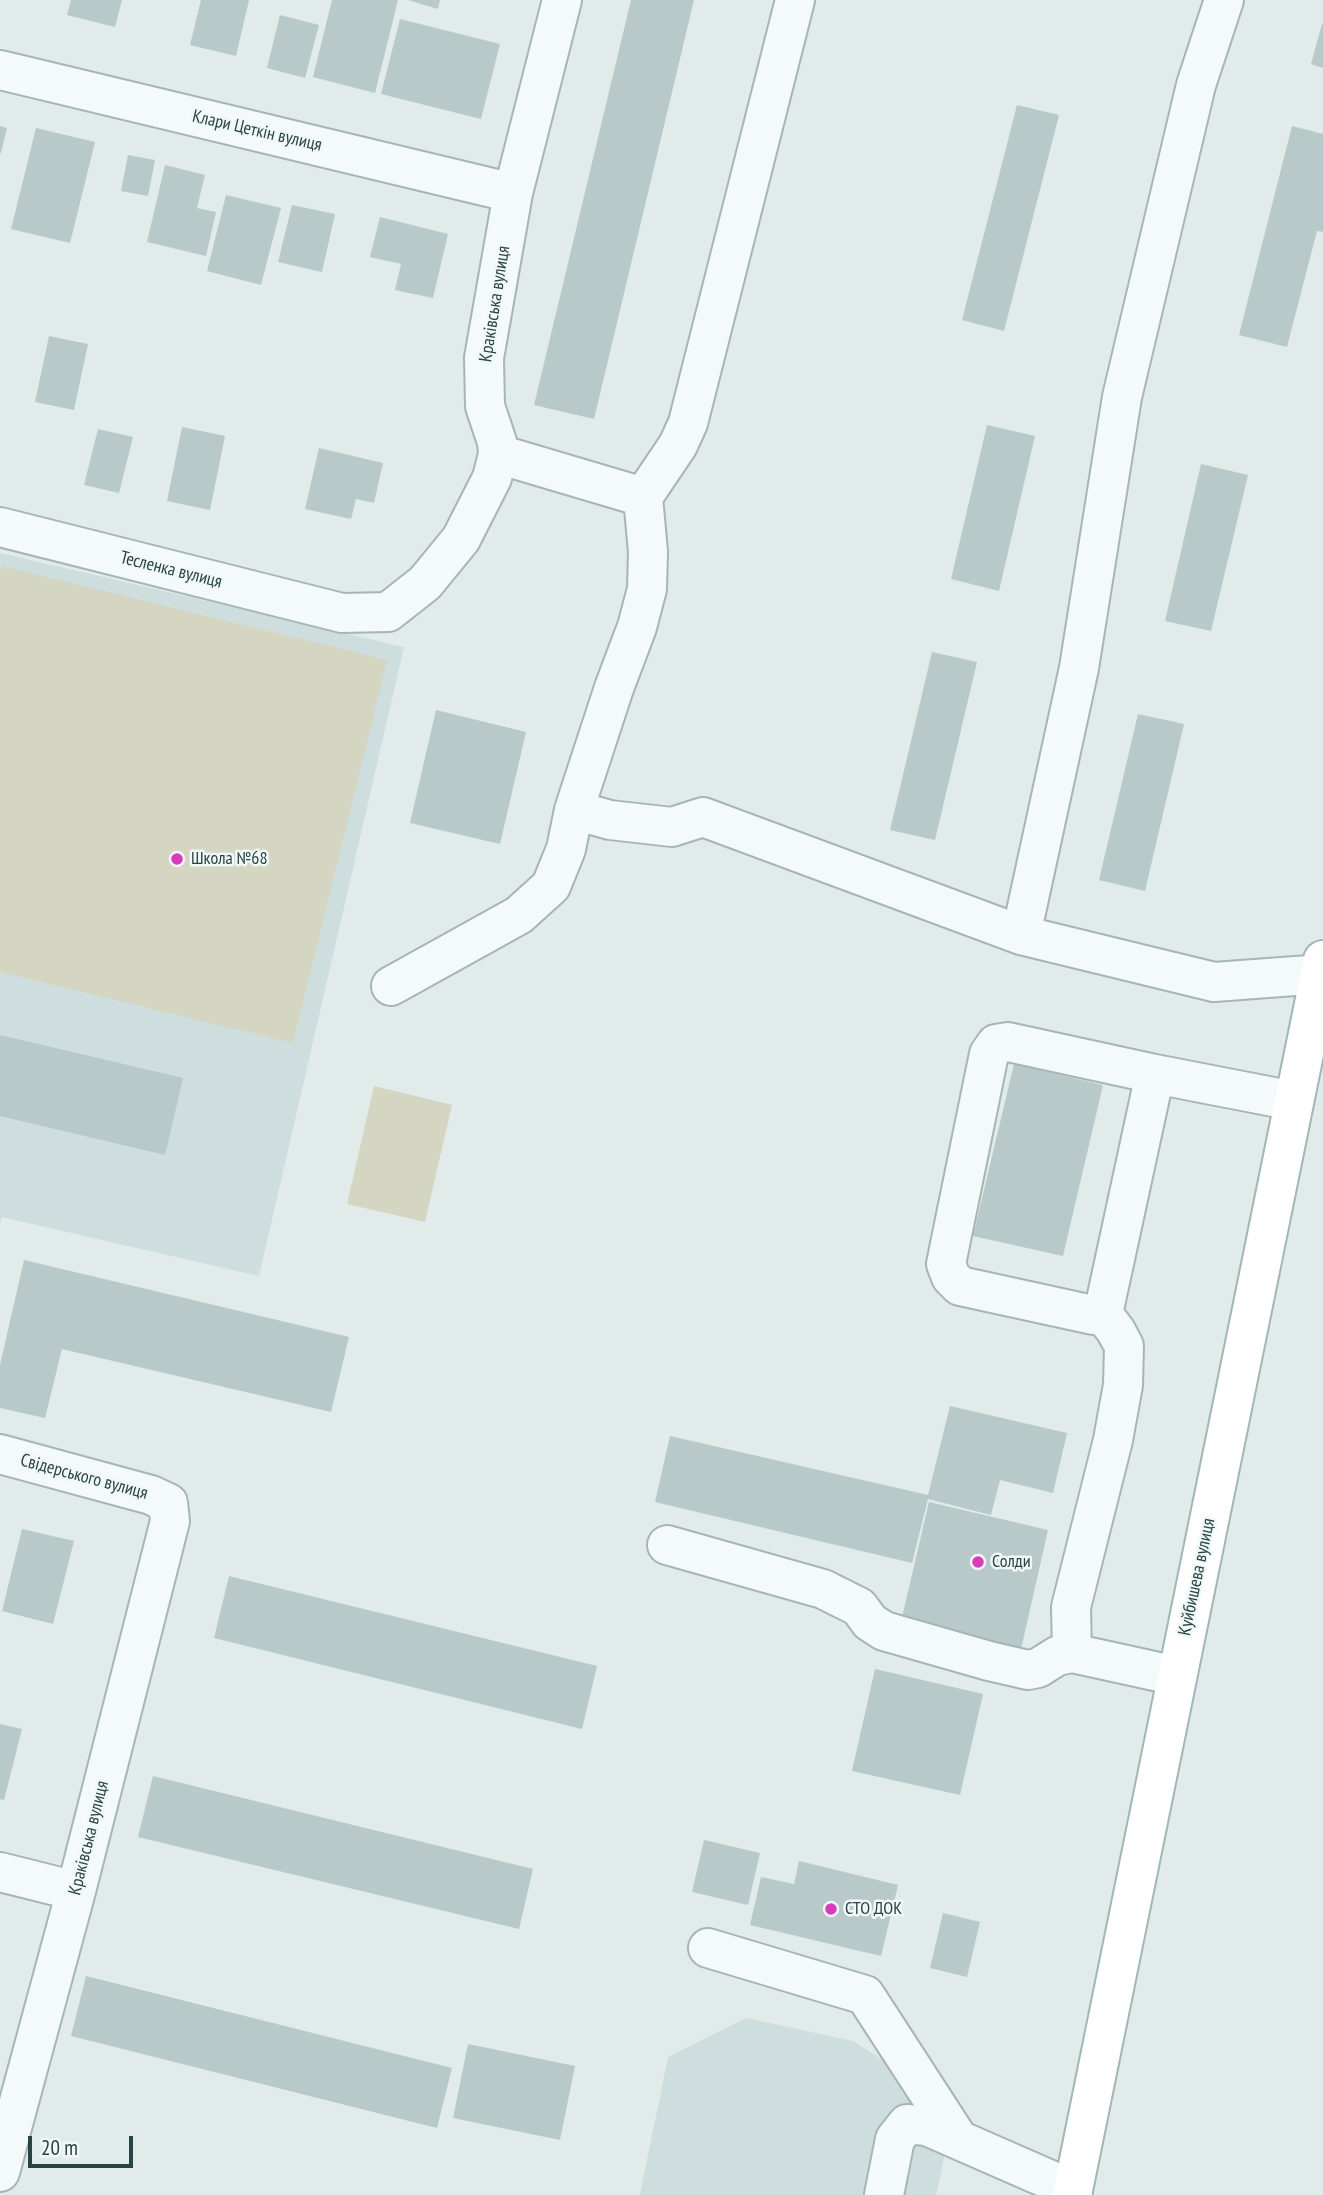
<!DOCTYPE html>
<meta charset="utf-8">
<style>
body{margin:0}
#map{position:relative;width:1323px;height:2195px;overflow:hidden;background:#e1ebea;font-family:"PT Sans Narrow",sans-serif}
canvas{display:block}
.scale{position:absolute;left:28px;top:2136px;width:105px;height:32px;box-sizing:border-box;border:4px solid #274544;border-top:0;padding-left:9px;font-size:21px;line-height:24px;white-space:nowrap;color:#274544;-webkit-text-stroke:5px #f1f8f7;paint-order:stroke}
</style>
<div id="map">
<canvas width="1323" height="2195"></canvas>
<div class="scale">20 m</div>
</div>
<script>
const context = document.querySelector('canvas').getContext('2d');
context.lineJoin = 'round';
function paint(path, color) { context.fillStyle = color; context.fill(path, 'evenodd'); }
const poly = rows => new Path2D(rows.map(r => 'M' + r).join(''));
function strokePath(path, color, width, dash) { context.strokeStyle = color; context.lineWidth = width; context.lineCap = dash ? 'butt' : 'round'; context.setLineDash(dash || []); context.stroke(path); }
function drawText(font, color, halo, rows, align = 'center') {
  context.font = font + ' "PT Sans Narrow",sans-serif'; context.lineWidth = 5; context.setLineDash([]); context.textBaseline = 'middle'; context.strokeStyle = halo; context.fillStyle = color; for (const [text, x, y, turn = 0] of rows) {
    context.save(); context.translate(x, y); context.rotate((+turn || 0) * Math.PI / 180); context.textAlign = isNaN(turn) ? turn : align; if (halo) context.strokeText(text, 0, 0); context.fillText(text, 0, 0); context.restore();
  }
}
paint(poly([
 [0,553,404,647,259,1276,2,1217,0,1224],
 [746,2018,853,2041,955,2106,936,2195,640,2195,668,2057]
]), '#cedddd');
paint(poly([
 [2,566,387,660,293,1043,0,972,0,574],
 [374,1086,452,1105,425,1222,347,1204]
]), '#d4d6c1');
paint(poly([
 [71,0,122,0,115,27,67,15],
 [201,0,249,0,236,56,190,45],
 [332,0,398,0,375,93,313,77],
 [408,0,440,0,438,9],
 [631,0,694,0,594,419,534,405],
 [280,15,319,25,305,78,267,68],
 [400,19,500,44,481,119,381,94],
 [1322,24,1323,24,1323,68,1311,64],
 [1017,105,1059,115,1004,331,962,320],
 [0,126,7,128,1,153,0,153],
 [1292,126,1323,134,1323,232,1317,231,1287,347,1239,335],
 [36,128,95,142,70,243,11,229],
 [128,155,155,160,148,196,121,191],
 [165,165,205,175,197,208,216,212,206,256,147,242],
 [226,195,281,208,261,285,207,271],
 [292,205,335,214,322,272,278,262],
 [380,217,448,234,433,298,395,290,401,264,370,257],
 [49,336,88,344,74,410,35,402],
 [987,425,1035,436,999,591,951,579],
 [182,427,225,436,210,510,167,501],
 [98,429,133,437,119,493,84,485],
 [319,448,383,463,374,503,356,499,351,519,305,509],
 [1201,464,1248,475,1211,631,1165,621],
 [932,652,977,662,935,840,890,830],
 [436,710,526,732,500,844,410,823],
 [1138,714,1184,724,1145,891,1099,880],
 [0,1035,183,1078,165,1155,0,1116],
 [1014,1064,1103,1085,1063,1256,973,1236],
 [24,1260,349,1337,331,1412,62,1349,45,1418,0,1408,0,1365],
 [950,1406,1067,1433,1053,1493,1000,1480,991,1515,928,1499,912,1563,655,1502,670,1436,928,1495],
 [929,1502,1048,1530,1019,1658,899,1630],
 [22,1529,74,1541,53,1624,2,1611],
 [229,1576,597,1666,582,1729,214,1638],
 [875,1669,983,1694,960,1795,852,1771],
 [0,1724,22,1729,4,1800,0,1799],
 [153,1776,533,1869,519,1929,138,1837],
 [704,1840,760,1853,748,1905,692,1892],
 [799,1861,898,1885,881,1956,750,1925,761,1877,794,1884],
 [943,1913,980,1922,967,1977,930,1968],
 [86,1976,452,2068,437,2128,71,2036],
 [468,2044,575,2066,560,2140,453,2118]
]), '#b7c9c9');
const minor = poly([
 [0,70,513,193],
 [498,454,643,497],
 [0,527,342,613,388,612,425,583,461,539,492,478,498,454,497,442,485,406,484,358,513,193,562,0],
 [574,810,610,820,672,827,703,817,1021,935,1214,982,1323,974],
 [1021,935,1079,668,1122,397,1196,85,1224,0],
 [391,986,519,915,551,886,566,849,574,810,614,688,637,627,647,589,648,552,643,497,678,445,688,423,795,0],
 [1155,1074,1103,1314,1093,1315,960,1286,951,1277,946,1264,989,1054,996,1044,1008,1042,1155,1074,1294,1101],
 [0,1454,151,1495,168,1503,170,1521,76,1891,0,2172],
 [667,1545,823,1589,859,1607,870,1622,884,1631,989,1661,1028,1670,1038,1668,1057,1656,1072,1653,1177,1676],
 [1072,1653,1071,1607,1113,1440,1123,1385,1124,1346,1116,1331,1103,1314],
 [0,1872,76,1891],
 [708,1948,865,1995,959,2140],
 [884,2195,895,2139,907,2124,927,2126,1073,2190]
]);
const major = poly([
 [1072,2195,1323,960]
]);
strokePath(minor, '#a5b6b5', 42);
strokePath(major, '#9fb8b7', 42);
strokePath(minor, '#f4f9f9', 38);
strokePath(major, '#fff', 38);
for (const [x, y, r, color] of [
 [177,859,7,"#dc39be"],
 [978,1562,7,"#dc39be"],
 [831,1909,7,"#dc39be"]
]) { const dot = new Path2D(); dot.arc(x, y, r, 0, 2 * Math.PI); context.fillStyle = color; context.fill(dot); strokePath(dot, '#f1f8f7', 2.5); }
drawText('18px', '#274544', '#f1f8f7', [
 ["Клари Цеткін вулиця",257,131,13],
 ["Краківська вулиця",495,304,-81],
 ["Тесленка вулиця",171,570,14],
 ["Свідерського вулиця",84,1477,15],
 ["Куйбишева вулиця",1197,1577,-78],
 ["Краківська вулиця",89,1838,-76]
]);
drawText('18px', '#274544', '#f1f8f7', [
 ["Школа №68",191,859],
 ["Солди",992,1562],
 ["СТО ДОК",845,1909]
], 'left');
</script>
